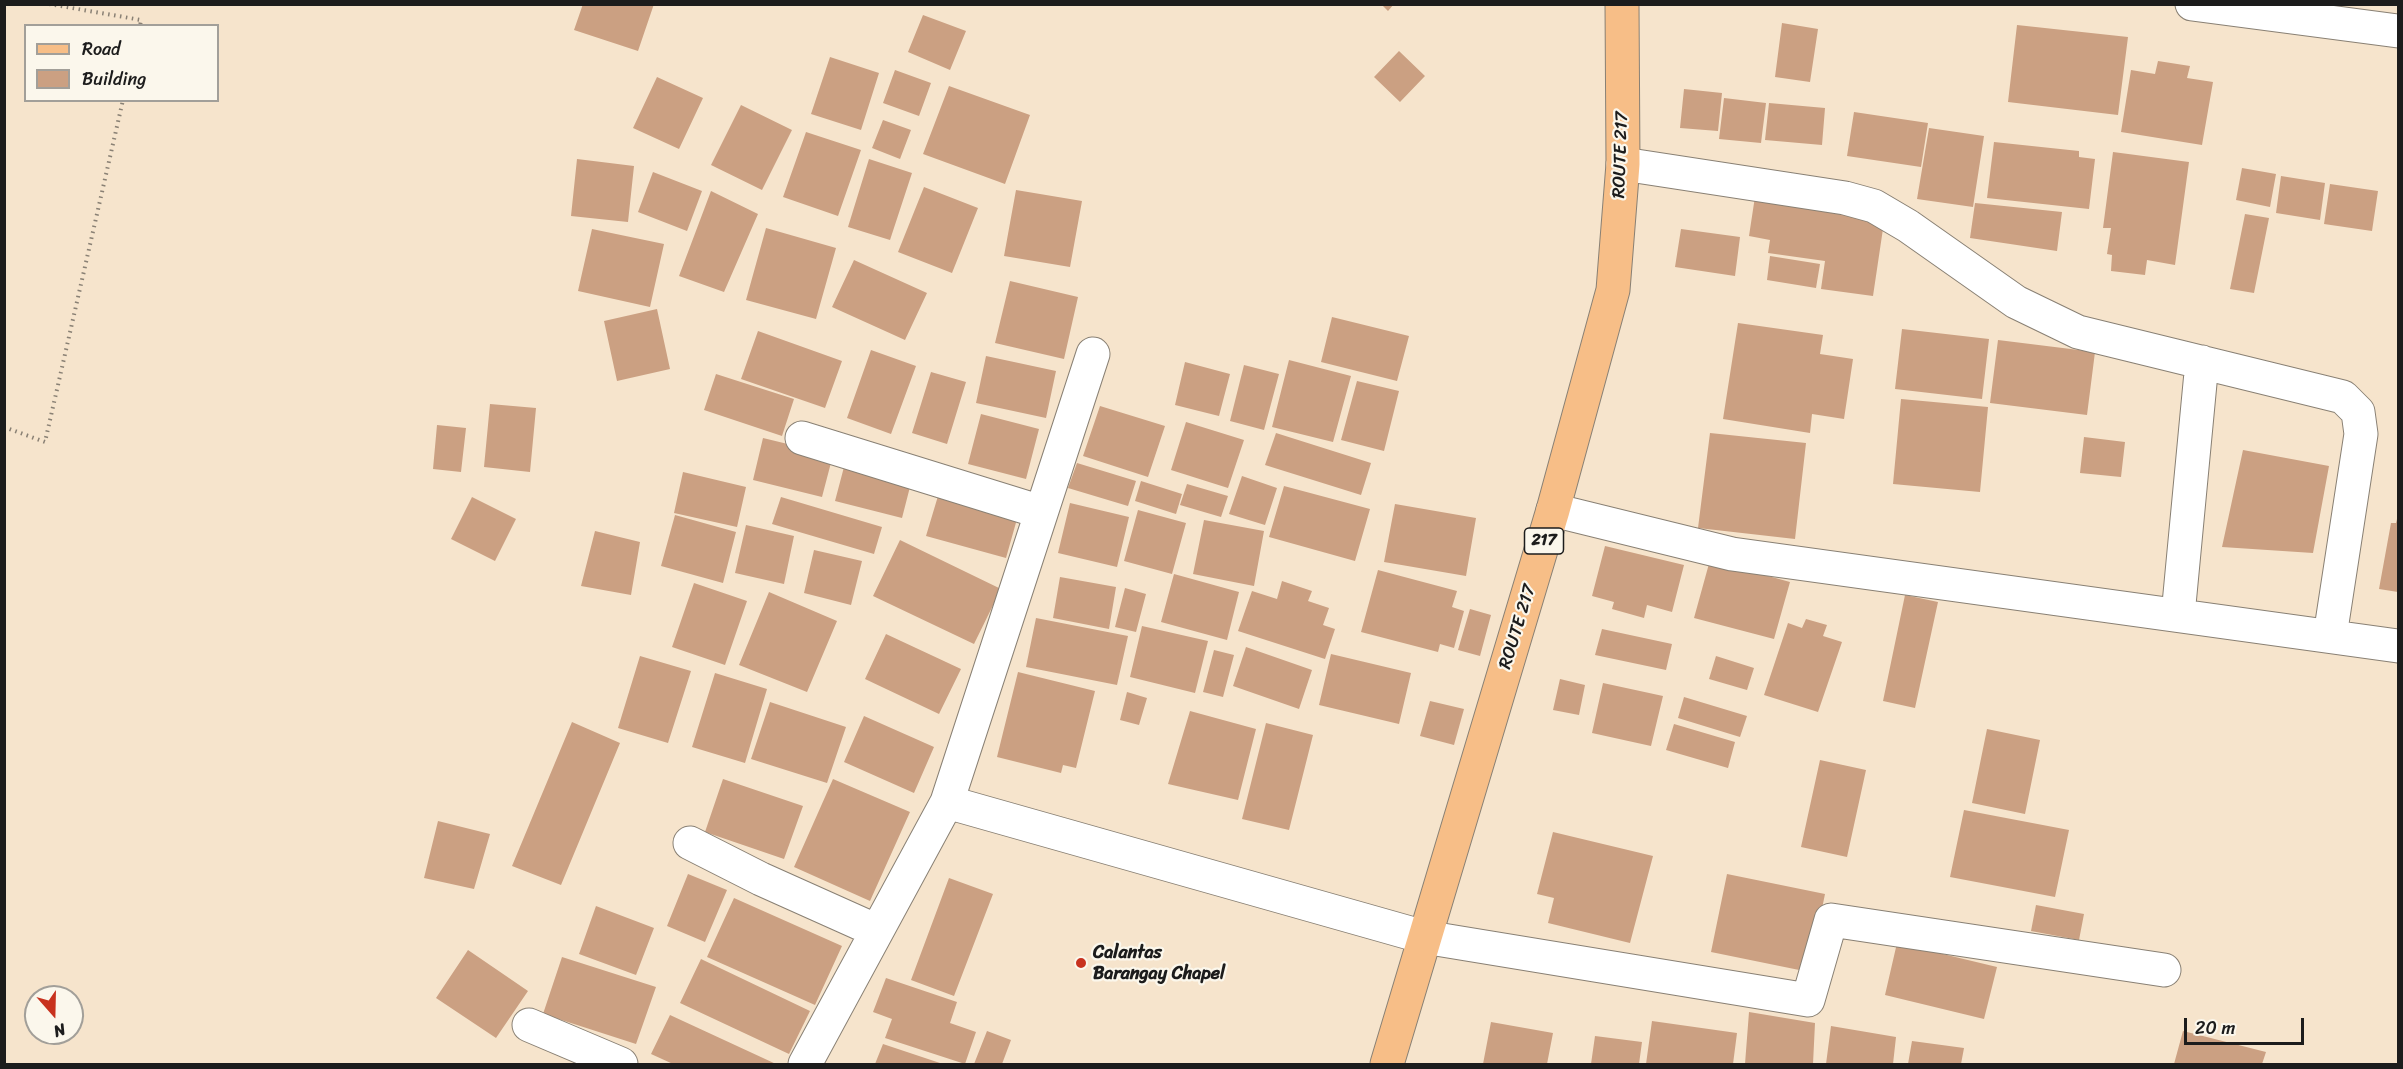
<!DOCTYPE html>
<style>
body{margin:0}
#map{position:relative;width:2403px;height:1069px;overflow:hidden;background:#f6e4cc;font-family:Sriracha,sans-serif}
canvas{display:block}
.frame{position:absolute;inset:0;border:6px solid #1c1c1c;pointer-events:none}
.legend{position:absolute;left:24px;top:24px;width:195px;height:78px;box-sizing:border-box;background:#fbf7ec;border:2px solid #a29f99;margin:0;padding:8px 10px;list-style:none;font-size:18px;color:#1c1c1c}
.legend li{display:flex;align-items:center;gap:12px;height:30px}
.legend b{width:30px;border:2px solid #a29f99}
.north{position:absolute;left:24px;top:985px;width:60px;height:60px;box-sizing:border-box;background:#fbf7ec;border:2px solid #a29f99;border-radius:50%;rotate:160deg;font-size:16px;font-weight:700;line-height:24px;text-align:center;color:#1c1c1c}
.north::after{content:'';display:block;margin:auto;width:21px;height:27px;background:#c8321e;clip-path:polygon(50% 0,100% 100%,50% 72%,0 100%)}
.scale{position:absolute;left:2184px;top:1018px;width:120px;height:27px;box-sizing:border-box;border:3px solid #1c1c1c;border-top:0;padding-left:8px;font-size:18px;line-height:21px;white-space:nowrap;color:#1c1c1c;-webkit-text-stroke:4px #fbf7ec;paint-order:stroke}
</style>
<div id="map">
<canvas width="2403" height="1069"></canvas>
<div class="frame"></div>
<ul class="legend">
<li><b style="height:8px;background:#f7be87"></b>Road</li>
<li><b style="height:16px;background:#cba082"></b>Building</li>
</ul>
<div class="north">N</div>
<div class="scale">20 m</div>
</div>
<script>
const context = document.querySelector('canvas').getContext('2d');
context.lineJoin = 'round';
function paint(path, color) { context.fillStyle = color; context.fill(path, 'evenodd'); }
const poly = rows => new Path2D(rows.map(r => 'M' + r).join(''));
function strokePath(path, color, width, dash) { context.strokeStyle = color; context.lineWidth = width; context.lineCap = dash ? 'butt' : 'round'; context.setLineDash(dash || []); context.stroke(path); }
function drawText(font, color, halo, rows, align = 'center') {
  context.font = font + ' Sriracha,sans-serif'; context.lineWidth = 4.5; context.setLineDash([]); context.textBaseline = 'middle'; context.strokeStyle = halo; context.fillStyle = color; for (const [text, x, y, turn = 0] of rows) {
    context.save(); context.translate(x, y); context.rotate((+turn || 0) * Math.PI / 180); context.textAlign = isNaN(turn) ? turn : align; if (halo) context.strokeText(text, 0, 0); context.fillText(text, 0, 0); context.restore();
  }
}
paint(poly([
 [583,4,654,4,638,51,574,30],
 [1381,4,1394,4,1388,11],
 [923,15,966,31,950,70,908,52],
 [1782,23,1818,29,1810,82,1775,77],
 [2017,25,2128,37,2118,115,2008,102],
 [1399,51,1425,76,1400,102,1374,77],
 [830,57,879,73,861,130,811,114],
 [2158,61,2190,66,2187,78,2213,82,2202,145,2121,132,2131,70,2155,74],
 [895,70,931,83,919,116,883,103],
 [657,77,703,98,679,149,633,128],
 [949,86,1030,115,1005,184,923,154],
 [1684,89,1722,93,1718,131,1680,128],
 [1724,98,1766,103,1761,143,1719,139],
 [1769,103,1825,108,1822,145,1765,140],
 [741,105,792,130,762,190,711,165],
 [1854,112,1928,123,1921,167,1847,156],
 [883,120,911,130,900,159,872,148],
 [1929,128,1984,136,1973,207,1917,199],
 [806,132,861,150,838,216,783,197],
 [1994,142,2079,151,2079,157,2095,159,2089,209,1987,198],
 [2113,152,2189,162,2175,265,2147,260,2145,275,2111,271,2112,255,2107,254,2111,228,2103,228],
 [577,159,634,166,628,222,571,216],
 [869,159,912,173,890,240,848,227],
 [2242,168,2276,174,2270,207,2236,200],
 [653,172,702,191,687,231,638,212],
 [2281,176,2325,183,2320,220,2276,213],
 [2330,184,2378,191,2372,231,2324,224],
 [924,187,978,208,952,273,898,252],
 [1016,190,1082,201,1070,267,1004,256],
 [1756,190,1884,222,1873,296,1821,289,1825,261,1768,253,1770,240,1749,236],
 [711,191,758,214,724,292,679,276],
 [1975,203,2062,212,2057,251,1970,238],
 [2245,214,2269,218,2254,293,2230,289],
 [766,228,836,248,816,319,746,300],
 [592,229,664,244,650,307,578,291],
 [1681,229,1740,237,1735,276,1675,267],
 [1770,256,1820,264,1816,288,1767,280],
 [854,260,927,293,905,340,832,307],
 [1010,281,1078,297,1064,359,995,343],
 [657,309,670,369,617,381,604,321],
 [1332,317,1409,336,1397,381,1321,362],
 [1738,323,1823,335,1820,354,1853,359,1844,419,1812,414,1810,433,1723,419],
 [1902,329,1989,339,1982,399,1895,389],
 [758,331,842,361,825,408,741,379],
 [1998,340,2095,352,2087,415,1990,403],
 [871,350,916,366,891,434,847,418],
 [986,356,1056,371,1046,418,976,403],
 [1289,360,1351,376,1333,442,1272,427],
 [1185,362,1230,374,1219,416,1175,405],
 [1244,365,1279,374,1264,430,1230,421],
 [931,372,966,382,947,444,912,433],
 [716,374,794,399,782,436,704,410],
 [1357,381,1399,391,1384,451,1341,440],
 [1901,399,1988,407,1980,492,1893,484],
 [490,404,536,408,530,472,484,467],
 [1100,406,1165,426,1148,477,1083,456],
 [981,414,1039,429,1026,479,968,464],
 [1186,422,1244,440,1228,488,1171,470],
 [437,425,466,428,461,472,433,469],
 [1276,433,1371,463,1361,495,1265,465],
 [1710,433,1806,443,1795,539,1698,528],
 [2084,437,2125,442,2121,477,2080,473],
 [763,438,833,455,822,497,753,480],
 [2243,450,2329,466,2313,553,2222,547],
 [1077,463,1136,481,1128,506,1068,488],
 [844,467,911,483,902,518,835,501],
 [683,472,746,487,737,527,674,513],
 [1242,476,1277,488,1265,525,1229,514],
 [1141,481,1182,494,1176,514,1135,501],
 [1187,484,1228,496,1221,517,1180,505],
 [1284,486,1370,509,1355,561,1269,537],
 [938,496,1017,519,1006,558,926,536],
 [472,497,516,519,495,561,451,539],
 [781,497,882,527,874,554,772,524],
 [1070,503,1129,517,1117,567,1058,553],
 [1395,504,1476,518,1466,576,1384,562],
 [1138,510,1186,523,1172,574,1124,561],
 [675,515,736,532,723,583,661,566],
 [2397,519,2398,519,2398,592,2379,589,2391,523,2396,523],
 [1204,520,1264,531,1254,586,1193,574],
 [746,525,794,536,784,584,735,573],
 [595,531,640,542,631,595,581,586],
 [900,540,1001,589,974,644,873,596],
 [1605,546,1684,565,1672,612,1647,605,1644,618,1612,609,1614,602,1592,596],
 [814,550,862,561,851,605,804,593],
 [1710,560,1790,582,1774,639,1694,618],
 [1378,570,1457,591,1452,607,1464,611,1454,648,1440,644,1438,652,1361,632],
 [1174,574,1239,592,1227,640,1161,622],
 [1060,577,1116,587,1109,629,1053,618],
 [1282,581,1312,591,1308,601,1329,608,1323,625,1335,629,1325,659,1238,631,1252,591,1277,599],
 [694,583,747,601,725,665,672,647],
 [1125,588,1146,594,1136,632,1115,627],
 [769,592,837,621,807,692,739,665],
 [1905,595,1938,602,1915,708,1883,701],
 [1470,609,1491,615,1480,656,1458,650],
 [1036,618,1128,636,1117,685,1026,667],
 [1806,619,1827,625,1823,636,1842,642,1818,712,1764,695,1788,623,1802,628],
 [1142,626,1208,641,1195,693,1130,677],
 [1602,629,1672,644,1666,670,1595,655],
 [886,634,961,669,939,714,865,679],
 [1246,647,1312,670,1299,709,1233,686],
 [1214,650,1234,655,1223,697,1203,692],
 [1331,654,1411,673,1399,724,1319,705],
 [640,656,691,671,668,743,618,728],
 [1716,656,1754,668,1747,690,1709,679],
 [1018,672,1095,691,1076,768,1063,765,1061,773,997,757],
 [715,673,767,689,745,763,692,747],
 [1560,679,1585,685,1579,715,1553,710],
 [1603,683,1663,696,1651,746,1592,733],
 [1127,692,1147,698,1139,725,1120,720],
 [1684,697,1747,716,1740,737,1678,718],
 [1430,701,1464,709,1454,745,1420,736],
 [770,702,846,727,827,783,751,759],
 [1190,711,1256,729,1238,800,1168,784],
 [864,716,934,747,914,793,844,762],
 [572,722,620,743,561,885,512,866],
 [1266,723,1313,735,1289,830,1242,819],
 [1674,724,1735,742,1728,768,1666,750],
 [1987,729,2040,740,2025,814,1972,803],
 [1820,760,1866,770,1847,857,1801,847],
 [723,779,803,806,784,859,705,832],
 [833,779,910,812,870,901,794,867],
 [1964,810,2069,830,2055,897,1950,877],
 [438,821,490,834,474,889,424,878],
 [1553,832,1653,856,1630,943,1548,923,1554,898,1537,894],
 [688,874,727,890,705,942,667,926],
 [1727,874,1825,894,1809,972,1711,952],
 [949,878,993,894,954,996,911,980],
 [734,898,842,946,815,1005,707,957],
 [2036,905,2084,914,2079,940,2031,931],
 [596,906,654,928,636,975,579,954],
 [1897,943,1997,967,1984,1019,1885,995],
 [468,950,528,991,496,1038,436,998],
 [562,957,656,987,636,1044,543,1014],
 [701,959,810,1011,789,1054,680,1003],
 [886,978,957,1002,950,1023,976,1032,965,1064,885,1038,892,1019,873,1012],
 [1749,1012,1815,1023,1813,1064,1745,1064],
 [670,1015,776,1064,673,1064,651,1054],
 [1652,1021,1737,1033,1733,1064,1646,1064],
 [1491,1022,1553,1033,1547,1064,1483,1064],
 [1831,1026,1896,1037,1893,1064,1826,1064],
 [987,1031,1011,1040,1002,1064,974,1064],
 [2183,1031,2266,1052,2262,1064,2174,1064],
 [1595,1036,1642,1042,1639,1064,1591,1064],
 [1912,1041,1964,1048,1961,1064,1908,1064],
 [883,1044,943,1064,875,1064]
]), '#cba082');
const minor = poly([
 [2192,4,2398,31],
 [1623,164,1845,198,1874,206,1908,226,2016,302,2078,332,2343,397,2358,412,2361,434,2330,636],
 [802,438,1041,512],
 [1553,510,1732,554,2398,646],
 [2178,615,2202,362],
 [947,802,1093,354],
 [690,843,761,879,877,931],
 [529,1025,621,1064],
 [805,1064,947,802,1424,937,1808,1000,1831,920,2164,970]
]);
const primary = poly([
 [1387,1064,1553,510,1613,290,1623,164,1622,4]
]);
strokePath(minor, '#898074', 35);
strokePath(primary, '#898074', 35);
strokePath(poly([
 [49,4,141,20,140,26],
 [4,427,45,442,123,100]
]), '#898074', 4, [1.5, 4.5]);
strokePath(minor, '#fff', 33);
strokePath(primary, '#f7be87', 33);
for (const [x, y, r, color] of [
 [1081,963,6,"#c8321e"]
]) { const dot = new Path2D(); dot.arc(x, y, r, 0, 2 * Math.PI); context.fillStyle = color; context.fill(dot); strokePath(dot, '#fbf7ec', 2); }
for (const [x, y, w] of [
 [1544,541,39]
]) { const box = new Path2D(); box.roundRect(x - w / 2, y - 13, w, 26, 4.5); context.fillStyle = '#fbf7ec'; context.fill(box); strokePath(box, '#1c1c1c', 1.5); }
drawText('bold 16px', '#1c1c1c', null, [
 ["217",1544,541]
]);
drawText('18px', '#1c1c1c', '#fbf7ec', [
 ["ROUTE 217",1621,155,-88],
 ["ROUTE 217",1518,627,-73]
]);
drawText('bold 18px', '#1c1c1c', '#fbf7ec', [
 ["Calantas",1093,953],
 ["Barangay Chapel",1093,974]
], 'left');
</script>
